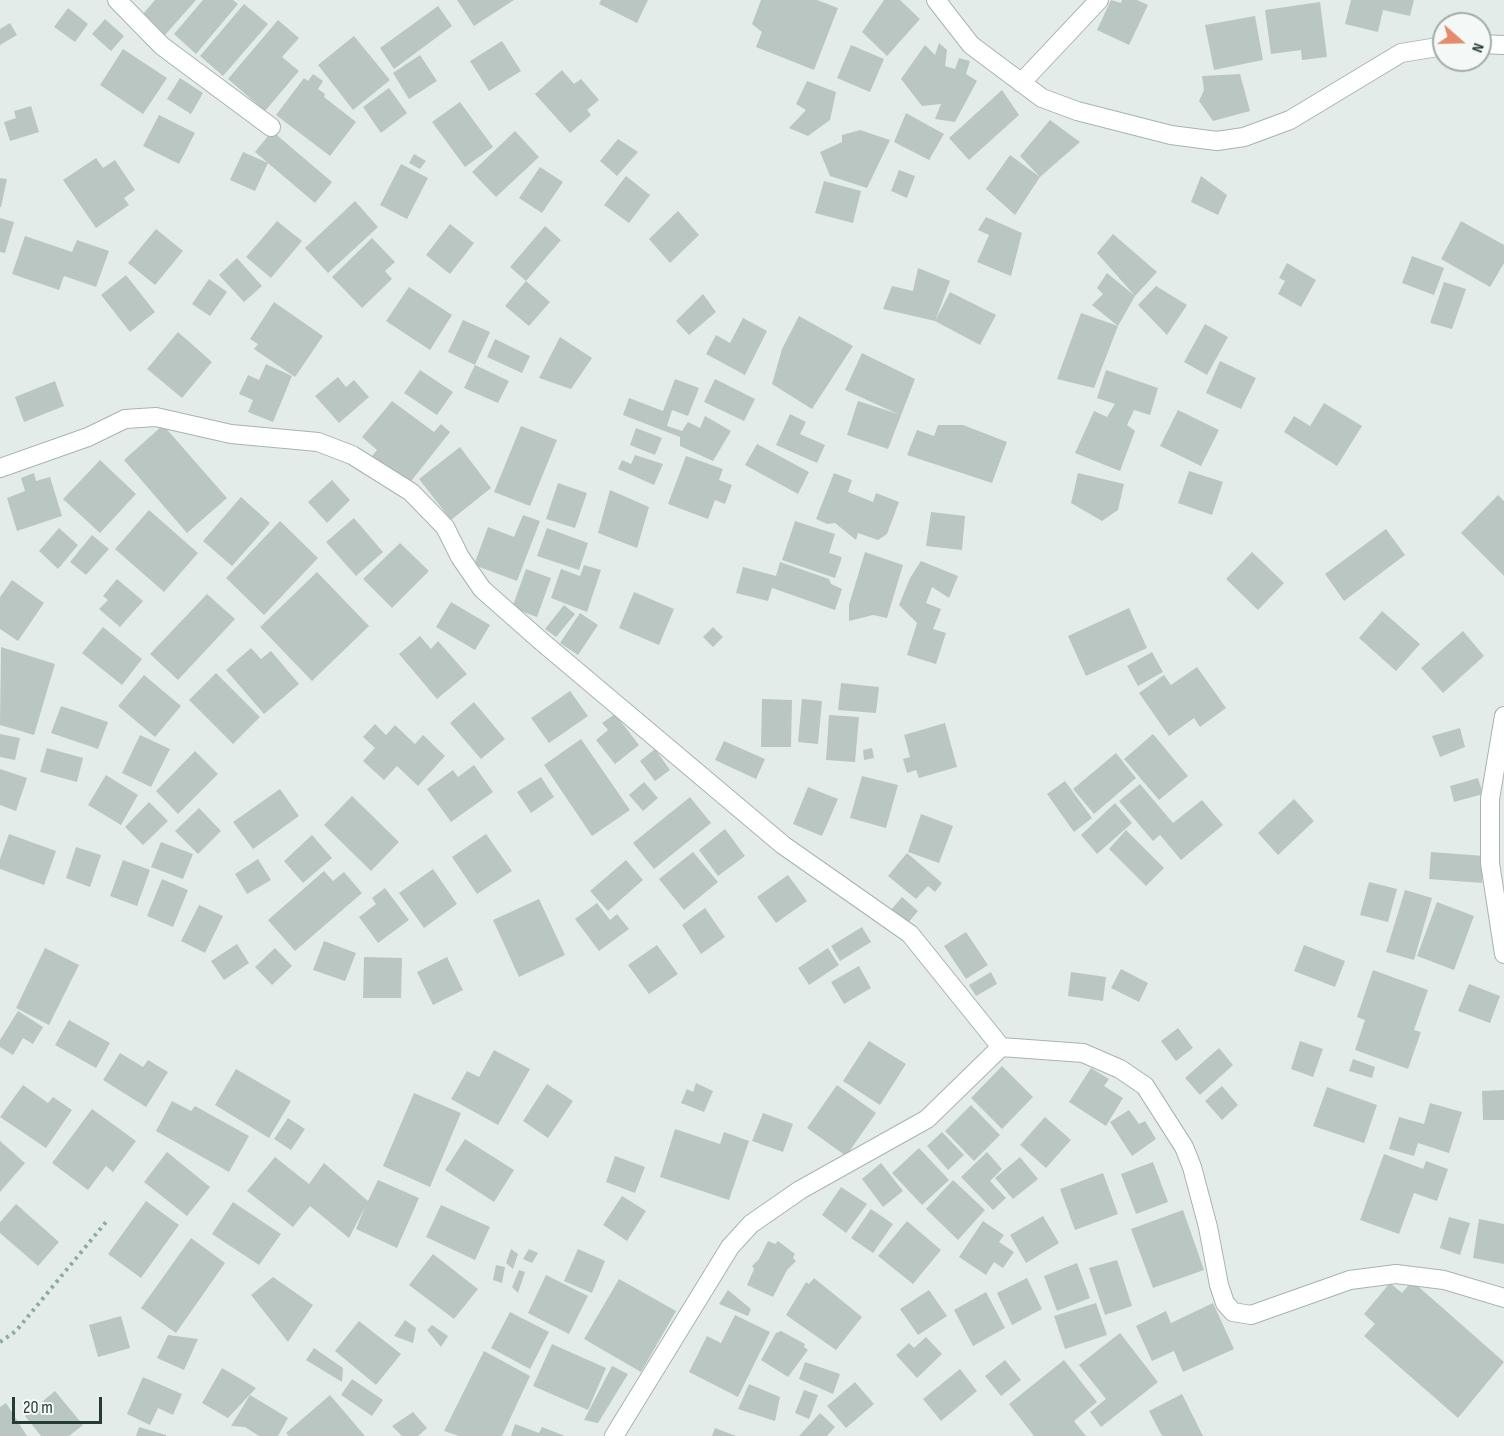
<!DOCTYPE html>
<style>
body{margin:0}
#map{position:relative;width:1504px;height:1436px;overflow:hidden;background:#e4ece9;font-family:"Sofia Sans Condensed",sans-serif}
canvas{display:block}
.north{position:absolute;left:1432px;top:12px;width:60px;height:60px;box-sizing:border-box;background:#f4f9f7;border:2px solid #a1adaa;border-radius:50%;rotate:110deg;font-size:16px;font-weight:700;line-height:24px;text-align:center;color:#253c36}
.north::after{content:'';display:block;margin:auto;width:21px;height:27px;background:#e38b6b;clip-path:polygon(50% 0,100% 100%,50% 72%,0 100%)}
.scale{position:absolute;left:12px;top:1397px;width:90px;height:27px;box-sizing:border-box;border:3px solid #253c36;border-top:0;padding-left:8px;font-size:18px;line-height:21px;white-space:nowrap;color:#253c36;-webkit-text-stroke:4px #f4f9f7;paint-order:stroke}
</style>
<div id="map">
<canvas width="1504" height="1436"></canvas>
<div class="north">N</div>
<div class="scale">20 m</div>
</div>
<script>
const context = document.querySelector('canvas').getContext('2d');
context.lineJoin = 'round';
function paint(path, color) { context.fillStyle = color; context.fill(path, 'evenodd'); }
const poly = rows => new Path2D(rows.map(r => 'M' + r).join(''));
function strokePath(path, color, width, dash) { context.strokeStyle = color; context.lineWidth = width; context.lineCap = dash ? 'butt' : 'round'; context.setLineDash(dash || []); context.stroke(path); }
paint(poly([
 [155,0,196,0,165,35,143,14],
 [203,0,233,0,238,4,196,54,174,34],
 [457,0,514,0,474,26],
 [601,0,648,0,637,23,599,4],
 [761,0,817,0,838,8,814,70,756,47,762,32,752,24],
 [884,0,900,0,920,19,887,56,862,32],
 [1111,0,1121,3,1122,0,1137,0,1148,5,1129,45,1097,30],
 [1351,0,1414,0,1410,16,1383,10,1378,32,1345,24],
 [1320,2,1327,57,1302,60,1301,50,1271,54,1265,10],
 [244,4,268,24,223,76,200,56],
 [438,6,452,26,394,69,380,48],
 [68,8,88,24,75,42,54,27],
 [1255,16,1263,60,1214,70,1205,25],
 [105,19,124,36,111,51,92,34],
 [278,20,299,38,282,57,299,71,265,111,228,79],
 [10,23,17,35,0,45,0,29],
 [354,36,390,80,353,110,318,65],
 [502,41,521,71,489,91,470,61],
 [939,43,947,50,945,66,955,69,959,58,970,61,966,74,977,81,955,122,935,119,941,104,922,106,901,79,925,45,935,55],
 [851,45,884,59,870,92,837,78],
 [123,49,167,78,143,114,100,85],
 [420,55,437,81,409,99,393,73],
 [562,70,574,84,581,79,599,100,587,110,591,115,570,133,535,94],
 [313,74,323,81,318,89,325,94,324,97,356,122,330,156,276,115,304,78,308,81],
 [1240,74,1250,111,1213,121,1199,101,1204,90,1202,76],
 [180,78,203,93,191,114,167,99],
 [807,81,836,92,830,120,808,136,789,128,806,110,796,104],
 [389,88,407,113,381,133,363,107],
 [1002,90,1019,115,969,160,949,138],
 [460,102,493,147,465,167,432,122],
 [31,106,39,132,10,141,4,122,16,118,14,111],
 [906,113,944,134,929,160,894,142],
 [159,115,195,133,179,164,143,146],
 [1050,120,1080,142,1040,177,1020,156],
 [860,130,890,140,867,188,830,176,820,152,842,142,842,135],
 [272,131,332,182,315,203,255,152],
 [515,131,539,157,496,197,472,172],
 [618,139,638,152,617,176,600,161],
 [243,152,268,163,255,191,230,180],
 [414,154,426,161,420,169,409,163],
 [1010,155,1040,177,1015,215,986,189],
 [96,158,103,168,115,160,135,190,124,198,129,205,96,228,63,180],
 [401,164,428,178,407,219,380,205],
 [540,167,563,182,542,213,519,198],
 [899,170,915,176,907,198,891,191],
 [626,176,650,195,629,223,604,205],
 [1201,176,1227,195,1218,215,1191,202],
 [0,178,7,179,1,207,0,207],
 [824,181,861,191,853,223,815,213],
 [355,201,378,227,328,273,305,248],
 [678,211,699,235,670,263,649,239],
 [986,217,1022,233,1011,276,977,262,989,235,978,230],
 [0,218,14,222,5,253,0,252],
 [277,221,302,241,271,278,246,257],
 [1461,221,1504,245,1504,263,1490,287,1441,259],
 [450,224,474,243,450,274,426,255],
 [545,226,561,240,526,281,510,267],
 [156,229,183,251,155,285,128,263],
 [1113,234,1157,272,1135,296,1118,326,1092,305,1103,294,1097,288,1107,273,1135,296,1097,253],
 [25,236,72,252,77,240,109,251,96,287,64,276,59,290,12,274],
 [372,238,395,262,385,271,392,279,362,308,332,277],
 [1412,256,1444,268,1434,295,1402,283],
 [237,258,262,286,244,302,219,275],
 [1287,263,1316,280,1301,307,1278,294,1285,281,1279,278],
 [918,268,950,281,935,321,950,292,996,315,980,345,935,321,883,309,892,286,913,291],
 [126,275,155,312,130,332,101,295],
 [209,279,227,292,210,316,192,304],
 [526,281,550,302,529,326,505,306],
 [1444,282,1466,289,1452,329,1430,323],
 [1156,286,1187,305,1167,335,1138,305],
 [409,287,452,315,430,350,386,321],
 [703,294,716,312,689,335,676,321],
 [274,302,323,336,295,377,254,349,258,344,250,339],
 [1081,313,1118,326,1094,388,1057,379],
 [799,316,853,346,812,409,772,384,782,349],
 [743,318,767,331,745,375,706,354,716,335,730,343],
 [463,320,490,332,475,365,448,352],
 [1205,324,1228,337,1207,375,1184,362],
 [178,332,212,362,182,398,147,369],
 [560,337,592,358,571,389,539,378],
 [495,339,530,356,522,373,487,357],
 [862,353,915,379,888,449,847,435,858,401,898,414,845,390],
 [1220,361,1256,378,1241,409,1206,393],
 [266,364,292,376,273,422,248,412,253,400,239,394,248,375,259,380],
 [475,365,509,381,498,403,464,388],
 [420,370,453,392,437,415,404,393],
 [1106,370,1158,388,1150,415,1134,410,1127,425,1135,431,1120,471,1075,453,1094,411,1107,417,1115,404,1097,398],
 [338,377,346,387,354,380,369,397,339,423,315,396],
 [675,379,699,388,688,416,672,410,667,426,682,431,688,422,700,428,705,416,731,431,713,461,680,446,680,437,623,415,629,398,663,411],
 [715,379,755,399,744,421,704,402],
 [55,381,64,406,24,422,15,397],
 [392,401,434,432,441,424,450,432,408,485,372,456,377,450,362,437],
 [1324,403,1362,426,1337,466,1284,432,1294,416,1310,426],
 [1178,410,1219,430,1201,466,1160,446],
 [790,414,806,422,800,434,825,445,817,463,776,445],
 [163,425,227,498,187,533,124,460],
 [938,425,963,425,1007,442,992,483,907,455,917,430,934,436],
 [521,426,557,440,530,506,494,492],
 [636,428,662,438,655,455,630,445],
 [757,444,809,472,798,494,745,465],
 [460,447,491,488,451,520,419,479],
 [635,455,663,464,654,485,618,469,622,460,631,464],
 [686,456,723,469,719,480,732,485,725,504,715,500,708,519,668,504],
 [100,460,136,494,100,533,63,499],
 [1189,471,1223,482,1212,515,1178,503],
 [34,473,36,481,50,477,62,516,17,531,7,498,25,491,21,478],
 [834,473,852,480,848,492,873,502,876,493,899,502,887,534,878,540,858,533,856,540,835,523,827,524,816,519],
 [1078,473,1124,484,1118,510,1102,521,1071,503],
 [332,480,350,500,327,523,308,502],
 [558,483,587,493,575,528,546,519],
 [610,490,649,507,637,548,598,533],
 [1498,495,1504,501,1504,576,1461,533],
 [241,497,270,523,232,566,203,541],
 [149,510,198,553,164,592,115,549],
 [931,512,965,516,962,550,926,546],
 [523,515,540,521,517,581,474,565,488,527,514,537],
 [354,518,383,552,356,576,326,542],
 [280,521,318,558,264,615,226,578],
 [795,521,835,534,829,553,842,557,835,578,782,560],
 [59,528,78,545,58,569,39,551],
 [547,528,588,543,579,570,537,556],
 [1386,529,1405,555,1344,601,1325,574],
 [92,535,109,549,86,575,70,562],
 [400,543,429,571,392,608,363,579],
 [865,552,903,565,887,618,873,615,849,621,849,605],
 [1252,552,1284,583,1258,610,1226,579],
 [921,561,958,576,949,598,932,587,926,603,941,609,933,629,946,633,936,664,907,655,917,623,899,605,910,578],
 [780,562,829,579,831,584,842,589,835,610,772,588,768,601,736,593,743,567,776,576],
 [584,565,601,570,587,612,551,598,561,569,580,576],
 [526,569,551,578,537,617,512,608],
 [317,572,369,626,312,681,260,627],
 [117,579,143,601,120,627,99,609,108,600,103,596],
 [12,580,44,603,18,641,0,629,0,597],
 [634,592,674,609,659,645,619,628],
 [207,594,235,619,178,680,150,654],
 [451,602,490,625,475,650,436,627],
 [564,605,575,614,556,637,545,629],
 [1129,608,1147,648,1086,676,1068,636],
 [1382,611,1420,644,1396,671,1359,638],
 [580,613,598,625,578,655,560,643],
 [103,627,142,659,122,685,82,653],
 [713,627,723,637,713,647,703,637],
 [1463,631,1484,656,1443,693,1421,668],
 [420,636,431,649,438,641,467,674,437,699,399,654],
 [1,647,55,664,34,735,0,725],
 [251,648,261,659,271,651,299,684,264,714,226,670],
 [1152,652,1163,672,1138,686,1127,666],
 [1197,667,1226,708,1200,727,1194,718,1169,736,1139,693,1164,675,1171,685],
 [216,673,260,717,233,744,189,700],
 [144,675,181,706,155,737,118,706],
 [841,683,879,687,876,713,838,710],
 [570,691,588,716,549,743,531,718],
 [762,699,792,700,791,747,761,747],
 [802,699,822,701,818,744,798,742],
 [474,702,505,739,481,759,450,723],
 [61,706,108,722,98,749,51,733],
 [615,714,639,745,615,764,596,740,608,730,602,723],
 [829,715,859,717,855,762,826,760],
 [945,723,957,767,919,778,916,770,907,773,903,759,910,757,904,735],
 [375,724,386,735,395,725,415,744,423,735,445,756,418,786,397,766,384,780,363,761,375,748,363,737],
 [1460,728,1465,747,1440,757,1432,736],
 [0,734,20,738,15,760,0,757],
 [1153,734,1188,776,1159,800,1124,759],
 [140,735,170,749,151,787,122,773],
 [581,739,630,810,592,836,544,765],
 [724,741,765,759,756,779,715,760],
 [47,748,83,758,77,782,40,772],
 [872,748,874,758,864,760,863,750],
 [655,749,670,770,655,781,640,761],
 [195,751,218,774,178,814,156,791],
 [1116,753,1136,778,1094,814,1073,789],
 [474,765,493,792,451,822,427,789,453,770,458,777],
 [0,769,27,778,16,811,0,805],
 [106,775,138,795,121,825,88,805],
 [862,776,898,785,886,828,850,818],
 [541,777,554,797,531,813,517,792],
 [1478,778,1483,794,1454,802,1450,786],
 [1065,781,1092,818,1074,832,1047,794],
 [644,782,658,798,643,811,629,795],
 [1140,784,1173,823,1202,800,1223,825,1181,860,1160,835,1153,841,1119,801],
 [808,787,838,799,822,836,793,824],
 [280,789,299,816,253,849,233,822],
 [352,796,399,842,371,871,324,825],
 [690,797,711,823,654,869,633,843],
 [1294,799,1314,821,1278,855,1258,833],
 [149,802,168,821,143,845,125,827],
 [1115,803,1132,823,1097,854,1081,835],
 [199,808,221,831,198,854,175,831],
 [921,814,953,826,939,863,908,852],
 [725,829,745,856,718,876,699,850],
 [1126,830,1164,868,1146,886,1109,849],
 [9,834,56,851,44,885,0,869,0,859],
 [486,834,512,871,477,894,452,857],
 [312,835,332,858,303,883,284,861],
 [161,842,193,854,183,879,151,867],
 [76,847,101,855,90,887,66,878],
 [693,852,718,882,684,910,659,879],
 [1431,852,1484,856,1482,883,1429,879],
 [907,853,942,883,935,892,928,886,916,899,888,876],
 [258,859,271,880,247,894,235,874],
 [123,860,150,870,137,906,110,896],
 [626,860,643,880,608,911,590,891],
 [433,869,457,904,424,928,399,893],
 [324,871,333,881,344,872,362,893,295,951,268,920],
 [788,875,807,901,776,923,757,897],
 [162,879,188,890,173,927,147,916],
 [1369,882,1397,889,1388,922,1360,915],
 [385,888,409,920,378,943,359,917,376,904,372,898],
 [1405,890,1432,898,1414,960,1386,952],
 [902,897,918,911,907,924,891,910],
 [539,899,565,955,519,977,493,920],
 [1437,902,1474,916,1454,970,1417,956],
 [597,903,610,920,617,914,629,929,599,951,575,919],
 [199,905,223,916,205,953,181,941],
 [705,908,725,937,701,954,682,925],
 [862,927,871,942,840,961,831,946],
 [966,932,988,965,966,979,944,946],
 [324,941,356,953,345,981,313,970],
 [237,944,249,963,224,980,211,961],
 [657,945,678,974,649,994,628,965],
 [1304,945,1345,961,1335,987,1294,971],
 [45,948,79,965,49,1025,16,1008],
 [275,948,292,966,272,985,255,967],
 [828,948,839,965,809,985,798,968],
 [364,957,402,958,401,998,363,998],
 [447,957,463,990,433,1005,417,972],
 [859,966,871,988,844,1004,831,982],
 [1121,969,1148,983,1139,1002,1111,988],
 [1373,970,1428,990,1414,1030,1421,1032,1408,1069,1355,1050,1365,1020,1357,1017],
 [991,972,997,984,976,996,969,985],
 [1071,972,1106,977,1103,1001,1068,996],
 [1469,984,1500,996,1490,1023,1458,1011],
 [18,1011,43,1027,33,1044,23,1038,13,1055,0,1047,0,1040],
 [69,1020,110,1043,96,1068,55,1045],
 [1178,1028,1193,1048,1176,1061,1161,1041],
 [869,1041,906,1064,880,1105,843,1081],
 [1300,1041,1323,1049,1313,1077,1291,1069],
 [1219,1048,1233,1065,1200,1095,1185,1078],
 [494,1050,530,1069,498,1125,451,1099,467,1071,479,1077],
 [120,1053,143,1067,148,1060,168,1072,146,1107,103,1080],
 [1353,1059,1375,1067,1372,1078,1349,1071],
 [1002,1066,1033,1097,1002,1129,971,1098],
 [1091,1068,1109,1079,1104,1086,1123,1098,1106,1126,1069,1102],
 [236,1069,291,1101,269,1138,215,1105],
 [696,1083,713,1091,704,1112,681,1103,687,1089,693,1092],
 [547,1084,573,1101,548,1138,523,1121],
 [23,1085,48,1103,53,1097,72,1110,46,1148,0,1117],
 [837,1085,876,1113,846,1156,807,1128],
 [1222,1086,1238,1105,1222,1120,1205,1101],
 [1327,1087,1377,1105,1364,1143,1313,1126],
 [1504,1090,1504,1120,1483,1120,1482,1091],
 [414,1093,461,1113,430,1187,383,1166],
 [172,1101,191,1111,195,1106,249,1136,229,1172,156,1131],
 [1430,1103,1462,1112,1449,1153,1418,1143,1414,1156,1389,1149,1399,1117,1424,1124],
 [971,1105,1000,1135,974,1161,945,1131],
 [92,1109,136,1141,113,1172,106,1166,88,1190,52,1163],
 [1129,1110,1139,1124,1145,1121,1156,1139,1132,1156,1110,1122],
 [763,1113,793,1124,783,1152,752,1141],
 [1045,1117,1071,1140,1046,1168,1020,1145],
 [288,1118,305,1129,291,1150,274,1139],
 [675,1129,720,1144,724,1132,749,1141,729,1200,660,1177],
 [942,1132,964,1155,948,1170,927,1146],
 [465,1139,514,1170,494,1202,445,1170],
 [0,1141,25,1163,0,1192],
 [919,1148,949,1180,922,1205,892,1173],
 [167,1152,210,1187,187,1216,144,1182],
 [987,1152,1002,1169,990,1181,1006,1198,993,1210,961,1177],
 [1384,1154,1423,1169,1426,1161,1448,1169,1437,1201,1414,1193,1399,1234,1360,1220],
 [615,1156,645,1167,635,1193,606,1182],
 [275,1157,309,1184,324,1163,368,1201,378,1180,419,1198,397,1248,356,1229,365,1207,349,1238,310,1206,293,1227,247,1191],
 [1020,1157,1038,1179,1013,1199,995,1178],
 [1153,1162,1168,1202,1136,1214,1121,1174],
 [881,1163,903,1191,883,1207,862,1179],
 [1103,1173,1118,1214,1075,1230,1060,1189],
 [953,1180,985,1210,958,1240,926,1209],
 [841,1187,867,1204,846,1233,822,1215],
 [622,1196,646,1211,627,1241,603,1225],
 [146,1201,179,1225,141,1278,108,1254],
 [233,1202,281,1234,259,1265,212,1234],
 [16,1204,59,1242,38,1266,0,1233,0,1222],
 [441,1205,490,1227,475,1260,426,1237],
 [871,1209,893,1224,873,1253,851,1238],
 [1183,1210,1204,1270,1153,1288,1131,1229],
 [1043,1216,1059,1243,1026,1263,1010,1235],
 [1449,1217,1470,1223,1460,1255,1440,1248],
 [1479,1219,1504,1224,1504,1264,1473,1258],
 [907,1221,941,1250,913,1284,878,1256],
 [983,1221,1004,1235,999,1242,1014,1252,1003,1268,994,1262,986,1275,959,1257],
 [191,1238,225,1263,176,1333,141,1308],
 [768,1241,775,1244,778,1241,795,1254,793,1258,796,1261,787,1270,773,1297,747,1285,754,1269,752,1266,759,1259],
 [511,1249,518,1254,513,1269,506,1263],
 [529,1249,538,1253,532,1263,523,1259],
 [578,1249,605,1261,592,1293,564,1281],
 [433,1254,478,1289,454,1319,409,1285],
 [1117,1260,1132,1306,1105,1315,1089,1268],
 [1077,1263,1090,1298,1057,1311,1044,1276],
 [496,1265,505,1267,502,1283,493,1280],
 [519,1270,525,1272,518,1293,512,1287],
 [546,1275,588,1296,569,1334,528,1313],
 [273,1277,313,1305,288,1342,251,1295],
 [814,1278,862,1317,836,1350,786,1315,806,1282,809,1284],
 [1027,1278,1042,1309,1012,1325,997,1293],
 [619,1279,676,1311,641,1372,584,1339],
 [1412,1281,1504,1362,1458,1418,1364,1336,1375,1324,1364,1314,1390,1283,1402,1293],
 [728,1290,751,1309,748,1316,719,1304],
 [929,1290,947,1316,918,1335,900,1309],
 [986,1292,1005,1328,973,1346,954,1310],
 [1096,1303,1107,1335,1065,1349,1054,1316],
 [1213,1303,1234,1349,1183,1372,1174,1351,1152,1361,1136,1326,1166,1311,1171,1323],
 [510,1312,549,1332,530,1369,491,1348],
 [735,1315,770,1332,738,1397,689,1372,707,1336,721,1343],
 [121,1316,130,1348,98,1357,89,1325],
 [405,1320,416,1328,413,1343,394,1336],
 [359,1321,401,1354,376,1385,335,1351],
 [432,1325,448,1336,441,1347,427,1330],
 [781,1331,805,1344,804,1347,808,1350,788,1377,761,1360,776,1333],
 [1120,1333,1158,1382,1101,1427,1090,1412,1106,1399,1079,1365],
 [168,1335,198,1339,184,1370,157,1358],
 [926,1337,942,1354,917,1378,896,1355,909,1343,914,1348],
 [552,1344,606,1368,588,1410,533,1386],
 [314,1348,343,1368,342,1382,306,1360],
 [484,1351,530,1376,502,1436,459,1436,444,1431],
 [1005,1360,1021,1380,1001,1396,985,1376],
 [1064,1360,1097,1402,1074,1421,1086,1436,1034,1436,1009,1404],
 [805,1362,840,1374,833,1394,799,1379],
 [612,1366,628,1374,598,1423,584,1420],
 [222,1368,256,1388,228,1418,202,1403],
 [960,1369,977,1391,941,1421,923,1399],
 [143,1377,182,1394,173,1415,158,1408,150,1425,127,1414],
 [352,1379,383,1400,372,1416,341,1395],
 [855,1382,874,1404,846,1428,827,1406],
 [749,1384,780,1397,775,1421,738,1409],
 [804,1390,818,1395,809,1419,795,1413],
 [55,1391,83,1425,69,1436,41,1436,25,1416],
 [1182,1394,1203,1436,1162,1436,1149,1411],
 [250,1395,288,1418,278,1436,259,1436,245,1427,231,1426],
 [330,1395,365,1436,289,1436,286,1433],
 [6,1403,27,1436,0,1436,0,1407],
 [413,1412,427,1428,418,1436,402,1436,392,1426],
 [820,1413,835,1427,827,1436,799,1436],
 [515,1424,539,1433,542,1427,565,1436,511,1436],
 [139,1427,166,1435,166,1436,136,1436],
 [715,1428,736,1436,712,1436]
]), '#bac6c2');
const minor = poly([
 [117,0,162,46,271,127],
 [936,0,971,45,1042,98,1077,111,1171,135,1217,141,1244,137,1290,120,1401,53,1444,46],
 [1480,44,1504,45],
 [1021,83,1099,0],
 [0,468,88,437,125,419,156,417,231,434,318,442,352,455,411,492,445,527,460,557,482,589,541,641,783,845,910,934,1001,1047,1083,1053,1120,1069,1145,1086,1184,1147,1192,1167,1208,1227,1219,1285,1225,1303,1233,1312,1251,1315,1350,1280,1396,1274,1444,1280,1504,1298],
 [1504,716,1490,799,1490,863,1504,954],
 [614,1436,730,1247,751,1224,800,1190,927,1119,1001,1047]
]);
strokePath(minor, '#a7b4b0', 20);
strokePath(poly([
 [0,1342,16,1331,106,1222]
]), '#88aca2', 4, [3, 4.5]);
strokePath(minor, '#fff', 18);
</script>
